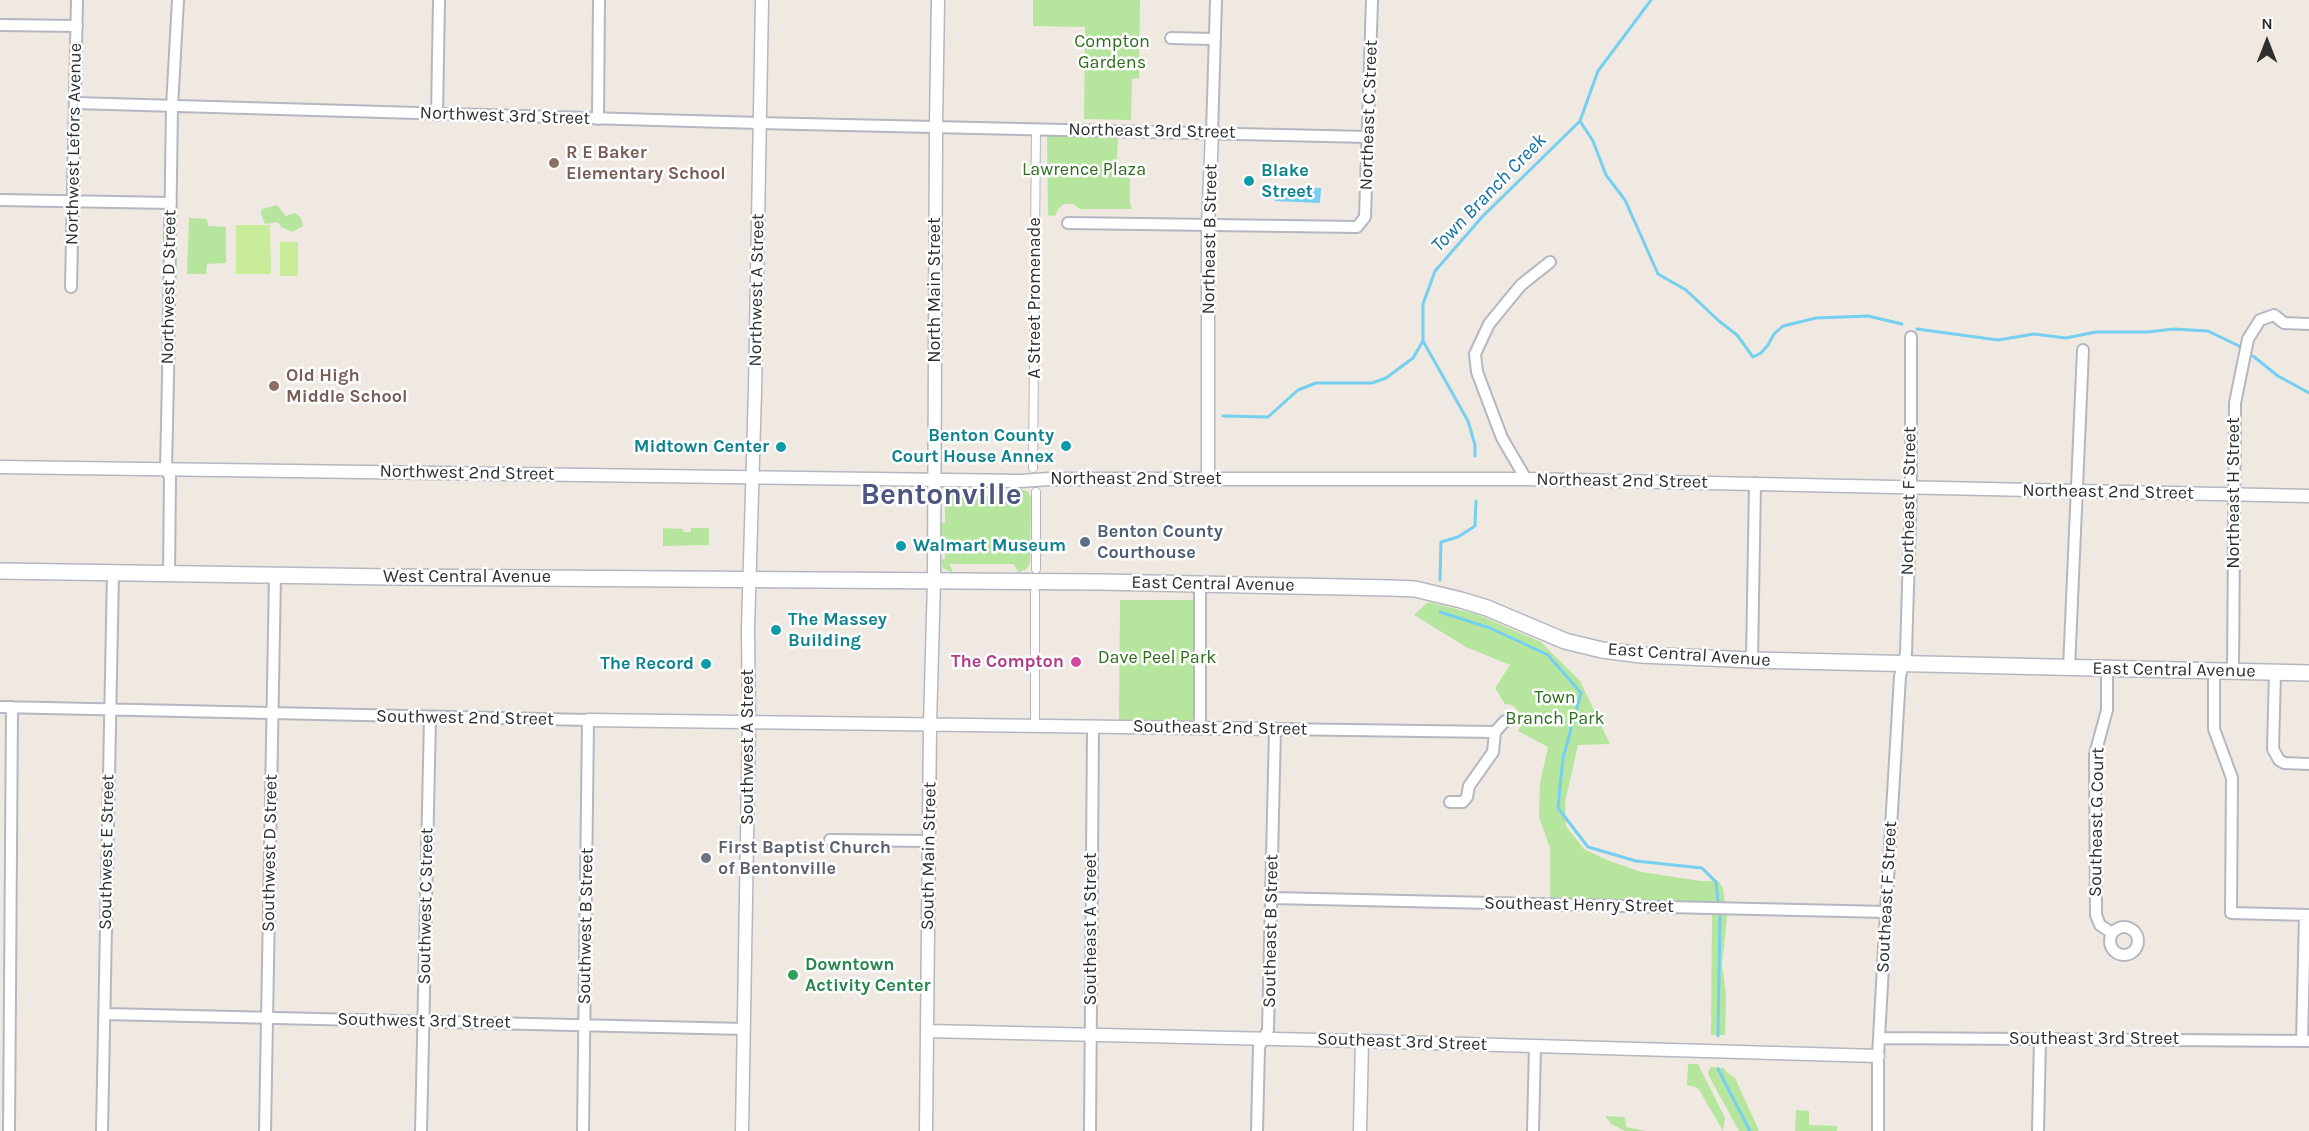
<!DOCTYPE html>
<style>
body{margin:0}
#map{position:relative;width:2309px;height:1131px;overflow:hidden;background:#efe9e1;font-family:Karla,sans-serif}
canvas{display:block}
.north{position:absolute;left:2237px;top:12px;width:60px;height:60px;-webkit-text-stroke:4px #fff;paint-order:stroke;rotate:0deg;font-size:16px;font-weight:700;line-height:24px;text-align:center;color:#2e2e2e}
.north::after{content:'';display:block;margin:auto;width:21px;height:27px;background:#2e2e2e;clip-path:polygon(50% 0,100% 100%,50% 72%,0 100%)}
</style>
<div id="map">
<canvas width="2309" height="1131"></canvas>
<div class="north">N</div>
</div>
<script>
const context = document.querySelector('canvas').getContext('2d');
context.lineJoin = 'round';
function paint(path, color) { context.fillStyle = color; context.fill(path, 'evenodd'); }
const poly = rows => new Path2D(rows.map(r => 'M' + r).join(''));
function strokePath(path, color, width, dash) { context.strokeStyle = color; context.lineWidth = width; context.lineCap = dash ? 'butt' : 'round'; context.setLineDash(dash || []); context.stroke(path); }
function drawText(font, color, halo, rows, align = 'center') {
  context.font = font + ' Karla,sans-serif'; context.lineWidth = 5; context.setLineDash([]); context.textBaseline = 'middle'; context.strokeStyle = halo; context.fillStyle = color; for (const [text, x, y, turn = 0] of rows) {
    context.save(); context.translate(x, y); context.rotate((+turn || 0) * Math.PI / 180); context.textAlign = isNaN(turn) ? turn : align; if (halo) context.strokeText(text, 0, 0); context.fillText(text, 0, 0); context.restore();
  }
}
paint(poly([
 [1033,0,1140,0,1139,78,1132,79,1131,120,1084,119,1085,27,1033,26],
 [1047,134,1118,136,1117,158,1119,165,1128,173,1130,179,1130,203,1132,209,1080,209,1074,204,1064,204,1058,209,1055,216,1048,215],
 [277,205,286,216,295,213,301,218,303,226,292,232,281,227,278,222,265,224,261,214,262,209],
 [189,218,207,219,208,226,226,227,226,263,207,264,206,274,187,274],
 [955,488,960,496,1023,497,1018,488,1029,492,1031,499,1030,563,1026,570,1018,572,1014,564,949,564,953,572,951,572,943,568,941,560,945,559,945,537,941,535,941,523,945,523,945,500,942,497,948,489],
 [663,528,683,529,683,532,691,532,691,528,709,528,709,545,663,546],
 [1120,600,1196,600,1195,716,1190,722,1119,722],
 [1428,602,1476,614,1541,642,1580,681,1610,744,1578,745,1565,802,1566,826,1584,849,1607,860,1641,872,1701,881,1718,881,1723,888,1725,903,1550,898,1550,848,1539,817,1540,783,1548,747,1518,731,1521,725,1520,713,1512,705,1505,704,1495,688,1510,665,1466,647,1414,615],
 [1712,911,1724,911,1727,917,1722,964,1726,995,1725,1035,1711,1035],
 [1688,1064,1698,1064,1725,1118,1723,1131,1698,1088,1687,1085],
 [1711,1067,1724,1068,1726,1072,1735,1078,1759,1131,1739,1131,1710,1078,1708,1072],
 [1796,1110,1809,1111,1809,1125,1837,1126,1837,1131,1795,1131],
 [1605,1116,1625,1117,1626,1127,1646,1131,1625,1131,1611,1124]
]), '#b6e59e');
paint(poly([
 [236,225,270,225,271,274,236,274],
 [280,242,298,242,298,276,280,276]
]), '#c9ec9a');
paint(poly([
 [1275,186,1321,188,1320,203,1275,201]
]), '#75cff0');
strokePath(poly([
 [1580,121,1593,141,1606,175,1625,200,1658,274,1686,290,1719,321,1737,335,1753,357,1761,353,1768,345,1774,334,1783,326,1816,318,1868,316,1902,324],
 [1917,329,1998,340,2034,334,2066,338,2096,332,2148,332,2173,329,2208,331,2239,346],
 [2253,356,2278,376,2309,393],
 [1223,416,1268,417,1298,390,1316,383,1372,383,1386,378,1413,358,1423,341],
 [1475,456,1475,445,1468,421,1423,341,1423,304,1435,271,1483,216,1580,121,1598,71,1651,0],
 [1440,580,1441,542,1458,537,1475,526,1476,501],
 [1440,612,1490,628,1548,655,1581,693,1563,758,1558,808,1588,847,1636,861,1702,868,1716,882,1718,901],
 [1718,1036,1720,917],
 [1718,1069,1750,1131]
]), '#75cff0', 3);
const pedestrian = poly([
 [1033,468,1036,129],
 [1036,569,1036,492],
 [1035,726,1035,592]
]);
const minor = poly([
 [0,25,77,26],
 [1171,38,1214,39],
 [75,103,759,123,1368,137],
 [437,115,439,0],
 [598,119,599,0],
 [1212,133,1216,0],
 [0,200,171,203],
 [1068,223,1357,227,1365,217,1372,0],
 [71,287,77,0],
 [1526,479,1502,438,1477,372,1475,354,1489,324,1521,285,1550,262],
 [169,573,170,477,166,469,168,378,172,107,178,0],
 [1200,584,1200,728],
 [1752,660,1755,483],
 [2069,668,2083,350],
 [2107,669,2107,710,2095,754,2096,915,2100,925,2112,933],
 [2214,671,2214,729,2232,778,2231,913,2309,915],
 [2233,671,2235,403,2248,339,2260,320,2274,315,2284,323,2309,324],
 [2275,672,2273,749,2279,760,2284,763,2309,764],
 [0,707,588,720,583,1131],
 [1450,802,1463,802,1467,797,1469,786,1493,752,1495,732],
 [830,840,929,841],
 [1272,898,1886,912],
 '2110 941a14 14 0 1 1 28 0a14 14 0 1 1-28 0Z',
 [105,1014,744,1029],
 [1879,1038,2309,1041],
 [2302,1041,2305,915],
 [9,1131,12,707],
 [102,1131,113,572],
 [265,1131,275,575],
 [421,1131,430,717],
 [1090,1131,1093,727],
 [1257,1131,1259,1047,1268,1030,1275,729,1495,732,1505,721],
 [1533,1131,1535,1046],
 [1878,1131,1878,1056,1886,912,1900,676,1906,653,1911,487,1911,337],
 [2038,1131,2040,1039]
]);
const tertiary = poly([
 [0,467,1020,481,1049,479,1526,479,2309,496],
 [1208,478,1208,225,1212,133],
 [588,720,1275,729],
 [927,1031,1362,1041,1878,1056],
 [742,1131,749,723,748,629,755,390,762,0],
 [926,1131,930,725,934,581,936,126,938,0],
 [1360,1131,1362,1041]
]);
const secondary = poly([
 [0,571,391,577,1101,582,1391,588,1415,589,1461,600,1487,608,1565,641,1602,650,1641,655,1752,660,2309,673]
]);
strokePath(pedestrian, '#b4b7c1', 10);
strokePath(minor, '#b4b7c1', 14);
strokePath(tertiary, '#b4b7c1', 15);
strokePath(secondary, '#b4b7c1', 18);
strokePath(pedestrian, '#fff', 8);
strokePath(minor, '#fff', 10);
strokePath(tertiary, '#fff', 12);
strokePath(secondary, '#fff', 15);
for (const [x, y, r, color] of [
 [554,163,6,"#8d6e63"],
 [1249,181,6,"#0f9aa8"],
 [274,386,6,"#8d6e63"],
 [1066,446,6,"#0f9aa8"],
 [781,447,6,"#0f9aa8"],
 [1085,542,6,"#5c6f8a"],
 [901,546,6,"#0f9aa8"],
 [776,630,6,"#0f9aa8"],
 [1076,662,6,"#d1479c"],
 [706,664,6,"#0f9aa8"],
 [706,858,6,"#6b7280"],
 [793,975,6,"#2e9e5b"]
]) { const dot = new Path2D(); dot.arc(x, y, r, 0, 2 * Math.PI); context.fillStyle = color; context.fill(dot); strokePath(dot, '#fff', 2); }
drawText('18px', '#2c6e1b', '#fff', [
 ["Compton",1112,42],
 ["Gardens",1112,63],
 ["Lawrence Plaza",1084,170],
 ["Dave Peel Park",1157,658],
 ["Town",1555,698],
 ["Branch Park",1555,719]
]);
drawText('18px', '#2e2e2e', '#fff', [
 ["Northeast C Street",1369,115,-88],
 ["Northwest 3rd Street",505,116,2],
 ["Northeast 3rd Street",1152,131,1],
 ["Northwest Lefors Avenue",74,144,-89],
 ["Northeast B Street",1210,239,-89],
 ["Northwest D Street",169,287,-89],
 ["Northwest A Street",757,290,-89],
 ["North Main Street",935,290,-90],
 ["A Street Promenade",1035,298,-90],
 ["Northwest 2nd Street",467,473,1],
 ["Northeast 2nd Street",1136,479],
 ["Northeast 2nd Street",1622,481,1],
 ["Northeast 2nd Street",2108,492,1],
 ["Northeast H Street",2234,493,-90],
 ["Northeast F Street",1909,501,-89],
 ["West Central Avenue",467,577],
 ["East Central Avenue",1213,584,1],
 ["East Central Avenue",1689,655,4],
 ["East Central Avenue",2174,670,1],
 ["Southwest 2nd Street",465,718,1],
 ["Southeast 2nd Street",1220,728,1],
 ["Southwest A Street",748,747,-90],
 ["Southeast G Court",2097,822,-89],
 ["Southwest E Street",107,852,-89],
 ["Southwest D Street",270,853,-89],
 ["South Main Street",929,856,-89],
 ["Southeast F Street",1887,897,-87],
 ["Southeast Henry Street",1579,905,1],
 ["Southwest C Street",426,906,-89],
 ["Southwest B Street",586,926,-89],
 ["Southeast A Street",1091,929,-90],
 ["Southeast B Street",1271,931,-89],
 ["Southwest 3rd Street",424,1021,1],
 ["Southeast 3rd Street",2094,1039],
 ["Southeast 3rd Street",1402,1042,2]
]);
drawText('bold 18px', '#785e54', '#fff', [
 ["R E Baker",566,153],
 ["Elementary School",566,174],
 ["Old High",286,376],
 ["Middle School",286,397]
], 'left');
drawText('bold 18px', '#0d838f', '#fff', [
 ["Blake",1261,171],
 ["Street",1261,192],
 ["Benton County",1054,436,"right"],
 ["Court House Annex",1054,457,"right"],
 ["Midtown Center",769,447,"right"],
 ["Walmart Museum",913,546],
 ["The Massey",788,620],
 ["Building",788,641],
 ["The Record",694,664,"right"]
], 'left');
drawText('bold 18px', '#4e5e75', '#fff', [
 ["Benton County",1097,532],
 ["Courthouse",1097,553]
], 'left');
drawText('bold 18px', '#b23c85', '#fff', [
 ["The Compton",1064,662]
], 'right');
drawText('bold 18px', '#5b616d', '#fff', [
 ["First Baptist Church",718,848],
 ["of Bentonville",718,869]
], 'left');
drawText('bold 18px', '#27864d', '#fff', [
 ["Downtown",805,965],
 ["Activity Center",805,986]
], 'left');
drawText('italic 20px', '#0d6fa3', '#fff', [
 ["Town Branch Creek",1489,193,-46]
]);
drawText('bold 30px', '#4d5680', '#fff', [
 ["Bentonville",941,495]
]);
</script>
